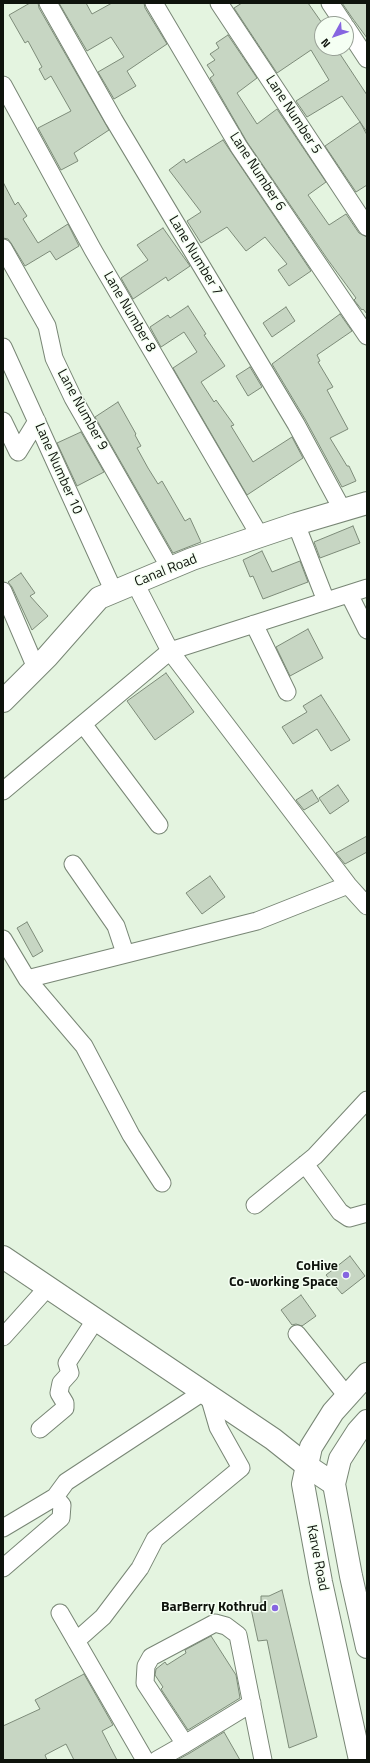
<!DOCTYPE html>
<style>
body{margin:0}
#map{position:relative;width:370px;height:1763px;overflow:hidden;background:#e4f4e0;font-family:"Titillium Web",sans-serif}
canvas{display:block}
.frame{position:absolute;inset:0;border:4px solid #0e130c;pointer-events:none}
.north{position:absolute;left:314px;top:16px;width:40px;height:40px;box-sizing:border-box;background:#f5fff3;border:1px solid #99a197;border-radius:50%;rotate:230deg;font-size:11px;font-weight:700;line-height:16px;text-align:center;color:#0e130c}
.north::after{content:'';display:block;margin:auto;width:14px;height:18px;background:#8665e0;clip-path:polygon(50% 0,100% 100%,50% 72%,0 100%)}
</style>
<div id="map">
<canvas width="370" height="1763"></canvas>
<div class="frame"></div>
<div class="north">N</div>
</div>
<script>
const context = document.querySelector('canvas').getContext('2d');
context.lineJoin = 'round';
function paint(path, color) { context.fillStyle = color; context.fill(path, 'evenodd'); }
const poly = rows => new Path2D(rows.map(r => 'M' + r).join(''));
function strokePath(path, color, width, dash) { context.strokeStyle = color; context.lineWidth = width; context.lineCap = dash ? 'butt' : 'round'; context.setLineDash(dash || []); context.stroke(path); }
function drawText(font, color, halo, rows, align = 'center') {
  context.font = font + ' "Titillium Web",sans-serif'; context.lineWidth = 3; context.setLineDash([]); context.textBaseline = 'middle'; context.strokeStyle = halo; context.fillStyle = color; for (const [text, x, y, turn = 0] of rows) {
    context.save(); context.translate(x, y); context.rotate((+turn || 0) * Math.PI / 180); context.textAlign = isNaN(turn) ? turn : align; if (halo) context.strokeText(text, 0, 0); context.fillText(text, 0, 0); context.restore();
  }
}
const building = poly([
 [30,3,38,3,39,8,109,130,74,153,78,161,61,170,38,128,71,111,51,76,45,80,39,69,42,67,28,41,25,43,9,15,30,3],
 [59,3,86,3,92,14,112,3,144,3,145,8,167,44,127,71,136,86,114,99,98,72,124,57,111,37,87,51,59,3],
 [242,3,308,3,322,23,322,48,336,48,367,95,367,132,342,96,307,117,296,101,329,80,311,50,277,73,234,8,242,3],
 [342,3,367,3,367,38,353,19,342,3],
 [228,35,257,78,237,93,257,124,277,109,326,182,308,195,329,225,346,214,359,233,367,237,367,314,363,309,362,310,354,300,356,298,328,260,247,142,210,78,214,75,207,65,215,60,210,54,219,48,216,43,228,35],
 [360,122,367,135,367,185,356,192,325,146,360,122],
 [223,140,311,271,289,286,278,270,287,264,265,237,246,251,227,227,201,243,187,221,201,212,169,170,184,159,186,163,223,140],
 [3,182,15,205,18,202,27,216,23,219,38,243,68,224,79,246,56,260,50,251,25,266,11,243,8,239,3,238,3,182],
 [163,228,190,266,168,281,166,277,133,299,121,278,148,260,137,245,163,228],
 [188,306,206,334,204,335,225,366,201,382,214,402,216,400,234,425,231,426,253,462,292,437,303,458,247,495,173,368,197,352,184,332,161,347,150,327,168,315,170,318,188,306],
 [286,307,295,321,272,337,263,323,286,307],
 [340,314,352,331,317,355,320,361,318,362,333,387,327,390,348,429,330,438,347,466,349,466,356,481,342,487,305,419,272,364,340,314],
 [250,367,262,387,248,396,236,376,250,367],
 [118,402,136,434,135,435,141,446,137,448,148,468,158,484,162,481,185,521,190,518,201,542,173,553,95,417,118,402],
 [81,432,104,472,77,486,57,443,81,432],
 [353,526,360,543,320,558,314,542,353,526],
 [262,551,272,572,300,561,308,582,263,599,253,576,250,577,243,560,262,551],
 [21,573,35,593,30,596,48,616,32,630,12,587,8,582,21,573],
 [308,629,323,658,290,676,276,647,308,629],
 [166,673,194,712,155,740,127,701,166,673],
 [321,695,350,740,331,751,317,729,293,744,282,727,307,712,303,706,321,695],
 [338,785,349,801,330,814,319,798,338,785],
 [312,790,319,801,304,810,296,800,312,790],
 [367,836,367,852,345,864,336,853,367,836],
 [210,876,225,897,202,914,186,893,210,876],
 [27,922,43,951,33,957,17,928,27,922],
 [350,1256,365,1276,342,1294,326,1275,350,1256],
 [301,1295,316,1316,302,1326,296,1324,292,1325,281,1310,301,1295],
 [282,1590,317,1737,289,1748,267,1640,258,1641,250,1604,261,1603,261,1596,269,1596,282,1590],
 [211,1636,236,1675,240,1698,188,1730,161,1689,163,1687,155,1675,156,1669,165,1662,167,1665,186,1653,185,1650,211,1636],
 [84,1674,113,1725,102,1731,117,1760,74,1760,66,1744,45,1755,47,1760,3,1760,3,1726,40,1709,35,1700,84,1674],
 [224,1732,240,1760,177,1760,190,1753,224,1732]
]);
paint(building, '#c7d6c3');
strokePath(building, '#7d8b79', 1);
const minor = poly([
 [48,3,114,120,296,424,342,509],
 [154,3,239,147,367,336],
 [219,3,367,227],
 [330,3,344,24],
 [346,27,367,59],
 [3,85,93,250,260,536],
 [3,248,47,326,54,358,73,398,170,568],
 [3,347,114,592],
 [3,421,18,452,37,421],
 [296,524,326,601],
 [135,583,170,651,348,885,367,906],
 [3,591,36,668],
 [349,594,367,630],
 [254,624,287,692],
 [83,724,159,825],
 [3,791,170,651,367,588],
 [73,864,116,926,125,953],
 [3,939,27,979,84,1046,131,1135,162,1183],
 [27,979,257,921,348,885],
 [305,1164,340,1212,349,1218,367,1213],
 [255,1205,315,1156,367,1100],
 [297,1334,347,1396],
 [3,1337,48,1287],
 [40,1429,65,1408,65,1403,59,1393,61,1383,70,1373,67,1363,96,1319],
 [55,1497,66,1482,203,1392],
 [3,1528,55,1497,62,1505,61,1518,3,1568],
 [60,1613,145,1760],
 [76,1641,103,1617,140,1568,155,1539,241,1468,218,1427,209,1396],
 [185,1744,252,1703],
 [157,1760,185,1744,145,1683,146,1666,151,1657,215,1623,226,1626,238,1635,263,1760]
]);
const tertiary = poly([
 [3,701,47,657,99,598,192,559,296,524,367,503],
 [3,1257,273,1439,307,1466,334,1484]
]);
const primary = poly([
 [367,1421,358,1431,340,1459,334,1484,351,1576,367,1647],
 [360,1760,321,1582,303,1484,311,1447,333,1412,367,1374]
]);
strokePath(minor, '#788675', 19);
strokePath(tertiary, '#788675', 24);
strokePath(primary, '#788675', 24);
strokePath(minor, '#fff', 17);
strokePath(tertiary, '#fff', 22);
strokePath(primary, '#fff', 22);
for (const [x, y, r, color] of [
 [346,1275,4,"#8665e0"],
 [275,1608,4,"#8665e0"]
]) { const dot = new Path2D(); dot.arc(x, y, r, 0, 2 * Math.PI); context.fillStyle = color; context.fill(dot); strokePath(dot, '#f5fff3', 1.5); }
drawText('14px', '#0e130c', '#f5fff3', [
 ["Lane Number 5",293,115,57],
 ["Lane Number 6",257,172,57],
 ["Lane Number 7",195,256,59],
 ["Lane Number 8",129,312,60],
 ["Lane Number 9",82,410,61],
 ["Lane Number 10",58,469,66],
 ["Canal Road",166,571,-22],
 ["Karve Road",317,1558,79]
]);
drawText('bold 14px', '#0e130c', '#f5fff3', [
 ["CoHive",338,1267],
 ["Co-working Space",338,1283],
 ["BarBerry Kothrud",267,1608]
], 'right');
</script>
